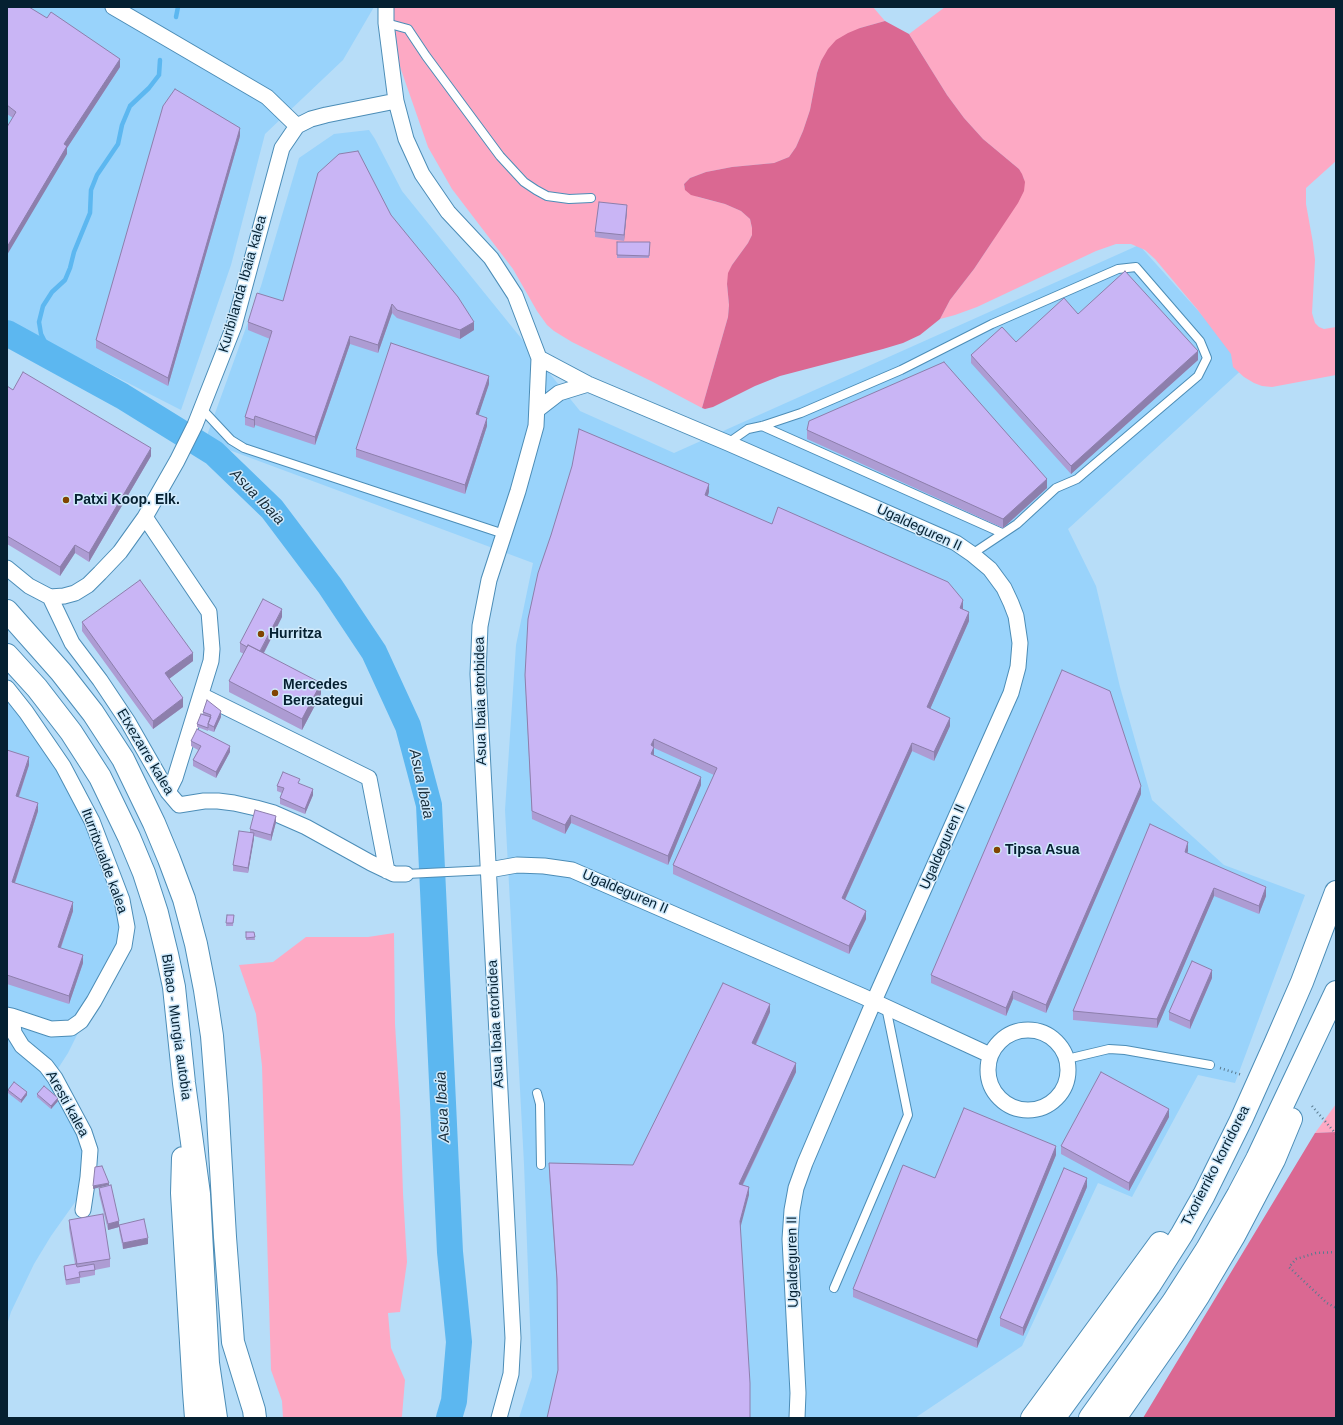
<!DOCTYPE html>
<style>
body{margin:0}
#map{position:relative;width:1343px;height:1425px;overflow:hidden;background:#b7ddf8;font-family:Arial,sans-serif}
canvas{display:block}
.frame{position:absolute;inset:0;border:8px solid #052031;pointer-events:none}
</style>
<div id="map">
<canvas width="1343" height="1425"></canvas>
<div class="frame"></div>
</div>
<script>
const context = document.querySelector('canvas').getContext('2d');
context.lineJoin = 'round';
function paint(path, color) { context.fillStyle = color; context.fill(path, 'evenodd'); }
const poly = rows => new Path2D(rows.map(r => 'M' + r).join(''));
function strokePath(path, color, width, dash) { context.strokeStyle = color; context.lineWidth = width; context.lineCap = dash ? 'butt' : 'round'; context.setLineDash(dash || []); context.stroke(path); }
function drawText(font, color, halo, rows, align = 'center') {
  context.font = font + ' Arial,sans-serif'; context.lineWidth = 3; context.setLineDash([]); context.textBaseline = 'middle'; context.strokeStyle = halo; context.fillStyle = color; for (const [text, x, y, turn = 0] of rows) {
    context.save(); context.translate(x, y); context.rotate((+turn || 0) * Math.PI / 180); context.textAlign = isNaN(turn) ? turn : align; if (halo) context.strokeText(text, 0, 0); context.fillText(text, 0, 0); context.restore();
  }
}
paint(poly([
 [7,7,374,7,343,60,265,134,231,265,181,410,38,337,7,323],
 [369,130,375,139,402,191,580,411,674,453,1139,245,1247,365,1068,529,1096,586,1120,687,1152,800,1224,865,1305,895,1235,1083,1198,1075,1132,1197,1098,1183,1022,1346,915,1418,519,1418,532,1377,524,1164,505,810,516,645,533,563,205,441,261,286,299,158,334,134],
 [7,687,63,766,127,927,94,1001,68,1053,50,1081,82,1140,84,1161,78,1198,51,1236,34,1264,11,1312,7,1325]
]), '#99d3fb');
paint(poly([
 [390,7,873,7,885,21,860,28,821,61,817,73,810,110,803,131,796,147,789,157,774,163,732,167,706,172,690,178,684,184,684,187,698,197,725,204,741,211,750,219,752,228,752,235,748,243,732,265,727,284,729,305,728,317,702,408,653,382,572,342,554,331,547,325,537,311,513,269,452,189,428,147,398,61],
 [945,7,1336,7,1336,161,1306,188,1306,204,1313,243,1315,260,1312,313,1315,323,1319,327,1324,329,1336,327,1336,375,1272,387,1262,386,1254,383,1244,377,1233,367,1231,354,1197,309,1155,259,1145,250,1131,244,1116,244,1096,251,977,307,955,315,940,319,950,300,974,269,992,242,1024,179,1019,169,983,139,964,118,947,95,909,34],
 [394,933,395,1024,400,1106,403,1193,407,1262,400,1312,388,1313,391,1348,405,1380,402,1416,401,1418,283,1418,282,1401,271,1370,262,1066,256,1014,239,965,273,962,306,937,368,937],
 [1336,1104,1336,1132,1315,1133]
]), '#fda9c4');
paint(poly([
 [885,21,909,34,947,95,964,118,983,139,1019,169,1022,174,1025,182,1024,191,1018,203,974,269,950,300,940,319,920,335,903,343,883,349,780,376,755,386,713,407,705,409,702,408,728,317,729,305,727,284,728,273,732,265,748,243,752,235,752,228,750,219,741,211,725,204,691,195,685,190,684,184,690,178,706,172,732,167,774,163,789,157,796,147,803,131,810,110,817,73,821,61,828,49,836,40,848,33,860,28],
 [1336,1132,1336,1418,1143,1418,1315,1133]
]), '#da6892');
strokePath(poly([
 [176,17,178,7],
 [53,358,41,334,39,322,43,306,52,292,65,280,70,268,74,252,90,213,91,190,97,175,118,144,122,125,130,106,149,88,159,75,160,60]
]), '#5cb7f0', 4.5);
strokePath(poly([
 [7,333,122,396,214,453,272,509,330,586,374,652,408,726,429,805,450,1252,459,1342,454,1401,449,1418]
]), '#5cb7f0', 26);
const service = poly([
 [386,23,408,29,426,56,500,156,524,182,536,190,547,196,569,199,591,198],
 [202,409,231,440,244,448,504,534],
 [762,426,1002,533],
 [728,443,748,429,762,426,801,413,901,370,992,324,1118,269,1136,267,1200,341,1207,358,1198,376,1077,479,1056,488,1017,524,972,554],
 [406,874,489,870],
 [1067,1059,1109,1049,1125,1050,1210,1065],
 [537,1093,540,1104,541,1165],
 [834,1288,908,1115,886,1007]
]);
const minor = poly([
 [113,7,267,97,297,126,311,119,326,115,396,101],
 [386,7,386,23,396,101,406,139,422,174,448,212,491,258,515,295,539,358,536,426,518,491,489,580,480,626,478,674,513,1338,511,1374,499,1418],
 [539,358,588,384,728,443,956,543,972,554,990,569,1004,588,1011,603,1016,616,1020,643,1018,667,1011,693,874,1001,805,1163,796,1188,792,1210,790,1239,798,1393,797,1418],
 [537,410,559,393,588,384],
 [145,517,157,535,209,612,212,649,211,661,175,778,168,792],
 [7,568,29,586,50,597,72,643,100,680,128,722,168,792,179,805,204,801,218,801,234,803,256,808,274,813,306,827,371,863,394,874,406,874],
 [50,597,64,596,75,593,88,585,100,573,120,552,145,517,177,461,195,425,234,326,282,148,297,126],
 [7,688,26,712,63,766,92,821,122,900,127,927,124,946,94,1001,81,1021,71,1028,51,1029,12,1016],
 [201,695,369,778,387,871],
 [489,870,517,865,544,866,572,870,862,996,990,1055],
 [7,1015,12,1016,14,1033,22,1046,46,1066,55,1078,84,1132,90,1150,88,1177,83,1210],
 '988 1070a40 40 0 1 1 80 0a40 40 0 1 1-80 0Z'
]);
const motorway = poly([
 [7,611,61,672,93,713,123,759,154,823,169,859,184,899,196,944,205,990,212,1036,217,1099,225,1237,233,1342,254,1410,255,1418],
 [7,655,37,688,71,732,100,777,129,837,144,873,157,913,167,954,174,987,184,1083,199,1194,208,1363,216,1418],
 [183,1158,182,1193,194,1392,196,1418],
 [1032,1418,1160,1243],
 [1054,1418,1111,1340,1149,1286,1182,1234,1204,1195,1241,1120,1275,1044,1302,982,1336,892],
 [1090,1418,1173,1302,1207,1249,1238,1195,1257,1159,1336,992],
 [1115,1418,1175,1332,1199,1295,1234,1236,1274,1160,1291,1119]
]);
strokePath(service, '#4c8db7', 10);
strokePath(minor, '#4c8db7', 17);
strokePath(motorway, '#4c8db7', 24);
strokePath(poly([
 [1220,1068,1242,1075],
 [1312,1106,1336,1134],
 [1336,1252,1316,1253,1296,1259,1289,1267,1327,1303,1336,1308]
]), '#597a8f', 2.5, [1, 3]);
strokePath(service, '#fff', 8);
strokePath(minor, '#fff', 15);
strokePath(motorway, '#fff', 22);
paint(poly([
 [7,7,120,67,67,148,67,154,7,114],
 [240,136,168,386,96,348,96,340],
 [627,211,624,241,595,237,595,232],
 [391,215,474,330,460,339,397,318,392,313,378,353,350,344,315,445,255,425,254,428,245,425,245,417,270,339,248,330,248,322,283,301],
 [617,242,650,242,649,258,617,258],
 [1078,314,1198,360,1071,474,971,363,971,355,1016,342],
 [489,384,478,415,487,426,465,494,356,457,356,449],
 [7,386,13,390,151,456,89,562,75,553,60,576,7,544],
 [807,430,1047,488,1003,528,807,439],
 [709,492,708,496,963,609,963,610,969,621,930,709,950,726,934,761,912,751,845,900,866,919,849,954,673,874,673,865,714,775,654,748,654,755,701,785,668,865,571,823,565,834,532,819,525,675],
 [282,617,264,653,321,694,302,730,229,692,229,681,244,654,240,652,240,643],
 [82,622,193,661,169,679,183,707,153,729,82,631],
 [203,712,221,717,214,732,208,730,208,731,197,727,197,724,203,715],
 [191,741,230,752,216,778,193,766,193,760,198,750,191,746],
 [7,750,29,765,19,797,38,811,15,883,73,911,61,948,83,963,69,1004,7,984],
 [300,784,313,795,305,814,280,804,280,798,282,793,277,791,277,786],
 [1141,794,1046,1013,1013,999,1006,1016,931,983,931,975],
 [276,822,271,841,254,836,248,873,233,871,233,865,250,833,250,829],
 [1188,851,1187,853,1266,896,1259,914,1214,896,1157,1028,1073,1020,1073,1011],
 [227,915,234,915,233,926,226,926],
 [246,932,254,932,255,940,246,940],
 [1212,978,1190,1029,1169,1020,1169,1012],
 [770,1012,756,1045,796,1072,743,1185,749,1195,558,1371,557,1287,549,1172,549,1163,633,1165],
 [8,1090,27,1095,21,1103,8,1093],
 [37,1094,58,1101,51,1109,37,1097],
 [1169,1117,1129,1191,1061,1154,1061,1146],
 [1056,1155,977,1348,853,1297,853,1289,935,1178],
 [1087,1187,1023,1336,1000,1326,1000,1318],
 [99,1188,119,1225,148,1244,123,1249,119,1230,119,1227,108,1230,99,1194],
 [69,1220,110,1259,110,1267,95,1270,95,1275,80,1278,80,1283,66,1285,64,1272,64,1266,75,1264,69,1228]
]), '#ad9cd3');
paint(poly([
 [120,59,120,67,67,148,67,154,7,255,7,247,64,144],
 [240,128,240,136,168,386,168,378],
 [627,205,627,211,624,241,624,235],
 [392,304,392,313,378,353,378,345],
 [474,322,474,330,460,339,460,330],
 [350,336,350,344,315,445,315,437],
 [1198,351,1198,360,1071,474,1071,466],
 [489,376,489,384,476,423,476,414],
 [255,416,255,425,254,428,254,420],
 [487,418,487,426,465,494,465,485],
 [151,448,151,456,89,562,89,553],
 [1047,479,1047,488,1003,528,1003,519],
 [709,484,709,492,705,503,705,495],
 [75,545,75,553,60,576,60,567],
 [963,600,963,609,960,617,960,608],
 [282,609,282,617,259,662,259,654],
 [969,612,969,621,927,716,927,707],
 [193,653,193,661,165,682,165,673],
 [321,683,321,694,302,730,302,719],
 [183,698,183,707,153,729,153,721],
 [221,711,221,717,214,732,214,727],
 [950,718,950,726,934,761,934,752],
 [654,739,654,755,651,762,651,745],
 [912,743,912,751,842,906,842,898],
 [230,746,230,752,216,778,216,772],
 [29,757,29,765,16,804,16,796],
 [701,777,701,785,668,865,668,856],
 [1141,786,1141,794,1046,1013,1046,1005],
 [313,789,313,795,305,814,305,809],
 [38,803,38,811,12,891,12,882],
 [571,815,571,823,565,834,565,825],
 [276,816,276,822,271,841,271,835],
 [254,833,254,839,248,873,248,868],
 [1188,842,1188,851,1185,860,1185,852],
 [1266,887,1266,896,1259,914,1259,906],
 [1214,888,1214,896,1157,1028,1157,1019],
 [73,902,73,911,58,955,58,947],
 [866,911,866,919,849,954,849,946],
 [83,955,83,963,69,1004,69,996],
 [1212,970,1212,978,1190,1029,1190,1021],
 [1013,991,1013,999,1006,1016,1006,1008],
 [770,1004,770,1012,752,1052,752,1043],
 [796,1063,796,1072,739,1192,739,1184],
 [27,1092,27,1095,21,1103,21,1100],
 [58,1098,58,1101,51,1109,51,1106],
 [1169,1109,1169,1117,1129,1191,1129,1183],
 [1056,1146,1056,1155,977,1348,977,1340],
 [1087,1178,1087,1187,1023,1336,1023,1328],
 [109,1183,109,1185,93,1189,93,1186],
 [749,1187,749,1195,740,1229,740,1221],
 [119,1221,119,1227,108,1230,108,1224],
 [148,1238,148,1244,123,1249,123,1243]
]), '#8d7fac');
const building = poly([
 [7,7,29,7,47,18,51,12,120,59,64,144,67,146,7,247,7,127,16,112,7,105,7,7],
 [175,89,240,128,168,378,96,340,163,106,175,89],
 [358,151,391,215,458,297,474,322,460,330,397,310,392,304,378,345,350,336,315,437,255,416,254,420,245,417,272,331,248,322,257,293,283,301,318,173,339,154,358,151],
 [599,202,627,205,624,235,595,232,599,202],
 [617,242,650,242,649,256,617,255,617,242],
 [1125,271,1198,351,1071,466,971,355,1002,327,1016,342,1064,298,1078,314,1125,271],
 [391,343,489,376,476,414,487,418,465,485,356,449,391,343],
 [944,362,1047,479,1003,519,807,430,809,421,944,362],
 [23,372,151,448,89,553,75,545,60,567,7,536,7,386,13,390,23,372],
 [579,429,709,484,705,495,772,524,778,507,948,582,963,600,960,608,969,612,927,707,950,718,934,752,912,743,842,898,866,911,849,946,673,865,717,768,654,739,651,745,654,747,651,754,701,777,668,856,571,815,565,825,532,811,525,675,528,619,538,573,551,535,572,466,579,429],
 [140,580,193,653,165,673,183,698,153,721,82,622,140,580],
 [263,599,282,609,260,651,248,645,247,647,240,643,263,599],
 [248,645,321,683,302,719,229,681,248,645],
 [1062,670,1110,691,1141,786,1046,1005,1013,991,1006,1008,931,975,1062,670],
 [207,700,221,711,214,727,208,724,211,715,203,712,207,700],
 [201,714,211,717,208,724,208,728,197,724,201,714],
 [197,729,230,746,216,772,193,760,201,746,191,741,197,729],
 [7,750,29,757,16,796,38,803,12,882,73,902,58,947,83,955,69,996,7,975,7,750],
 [283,772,300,779,298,783,313,789,305,809,280,798,284,788,277,786,283,772],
 [255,810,276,816,271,835,250,829,255,810],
 [1150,824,1188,842,1185,852,1266,887,1259,906,1214,888,1157,1019,1073,1011,1150,824],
 [239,831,254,833,248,868,233,865,239,831],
 [227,915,234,915,233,923,226,923,227,915],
 [246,932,254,932,255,937,246,938,246,932],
 [1192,961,1212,970,1190,1021,1169,1012,1192,961],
 [723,983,770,1004,752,1043,796,1063,739,1184,749,1187,740,1221,750,1383,750,1418,547,1418,558,1370,557,1279,549,1163,633,1165,723,983],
 [1101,1072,1169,1109,1129,1183,1061,1146,1101,1072],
 [14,1082,27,1092,21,1100,8,1090,14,1082],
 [44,1086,58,1098,51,1106,37,1094,44,1086],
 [964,1108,1056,1146,977,1340,853,1289,903,1165,935,1178,964,1108],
 [102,1166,109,1183,93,1186,95,1167,102,1166],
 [1064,1168,1087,1178,1023,1328,1000,1318,1064,1168],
 [111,1185,119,1221,108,1224,99,1188,111,1185],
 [103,1214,110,1259,77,1264,69,1220,103,1214],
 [144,1219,148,1238,123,1243,119,1225,144,1219],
 [76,1264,77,1267,94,1264,95,1270,79,1272,80,1277,66,1280,64,1266,76,1264]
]);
paint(building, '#c9b5f5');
strokePath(building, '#8d7fac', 1);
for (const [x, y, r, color] of [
 [66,500,4,"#814500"],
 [261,634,4,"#814500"],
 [275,693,4,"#814500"],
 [997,850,4,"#814500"]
]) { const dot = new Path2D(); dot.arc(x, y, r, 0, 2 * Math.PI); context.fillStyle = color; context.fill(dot); strokePath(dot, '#cfe9fb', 1.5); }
drawText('14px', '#052031', '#cfe9fb', [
 ["Kuribilanda Ibaia kalea",243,284,-74],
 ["Ugaldeguren II",919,528,25],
 ["Asua Ibaia etorbidea",481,701,-91],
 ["Etxezarre kalea",145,752,59],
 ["Ugaldeguren II",943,847,-66],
 ["Iturritxualde kalea",104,861,70],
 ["Ugaldeguren II",625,892,23],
 ["Asua Ibaia etorbidea",496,1024,-93],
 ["Bilbao - Mungia autobia",176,1027,82],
 ["Aresti kalea",67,1104,61],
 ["Txorierriko korridorea",1216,1166,-63],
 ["Ugaldeguren II",793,1262,-91]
]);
drawText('bold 14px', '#052031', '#cfe9fb', [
 ["Patxi Koop. Elk.",74,500],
 ["Hurritza",269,634],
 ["Mercedes",283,685],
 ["Berasategui",283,701],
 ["Tipsa Asua",1005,850]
], 'left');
drawText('italic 15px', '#172c39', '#cfe9fb', [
 ["Asua Ibaia",257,497,46],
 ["Asua Ibaia",421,784,78],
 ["Asua Ibaia",443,1107,-93]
]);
</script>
